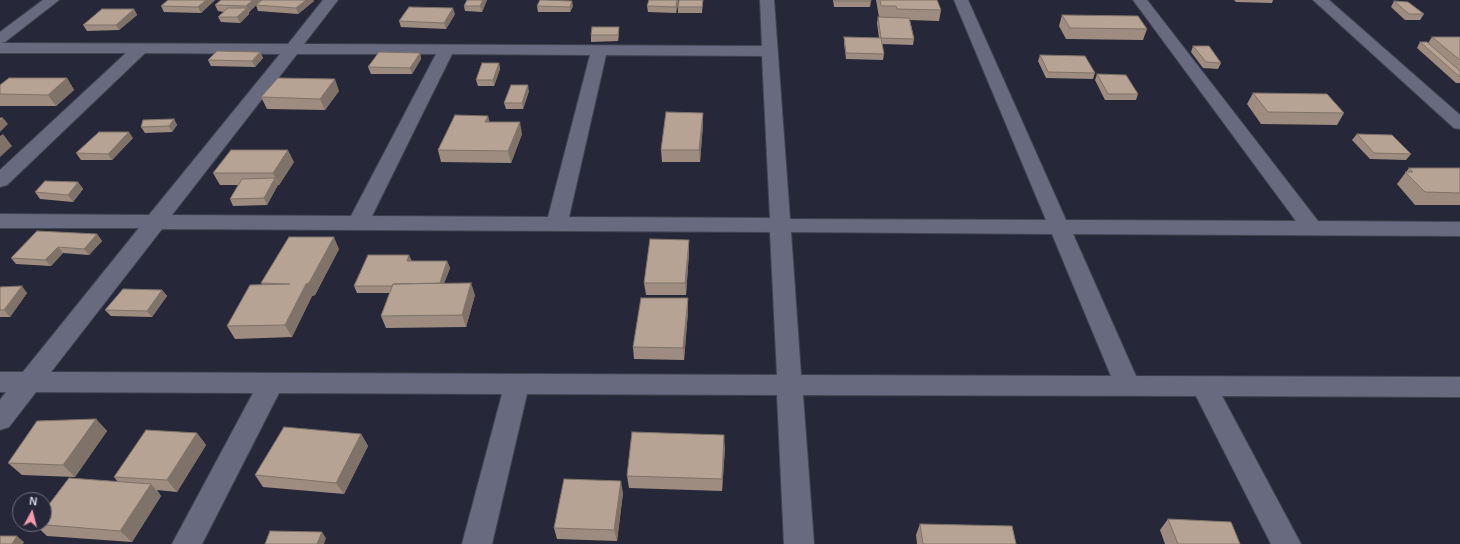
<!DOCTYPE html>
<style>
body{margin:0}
#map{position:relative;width:1460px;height:544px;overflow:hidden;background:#262839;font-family:Helvetica,sans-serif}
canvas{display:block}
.north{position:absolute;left:12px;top:492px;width:40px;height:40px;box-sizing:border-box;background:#262839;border:1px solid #6b6d7c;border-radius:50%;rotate:7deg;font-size:11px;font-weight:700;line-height:16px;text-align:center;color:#d3d5e1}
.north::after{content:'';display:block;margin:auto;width:14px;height:18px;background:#f29aaf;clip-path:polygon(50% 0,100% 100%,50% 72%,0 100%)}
</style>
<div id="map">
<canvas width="1460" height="544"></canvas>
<div class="north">N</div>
</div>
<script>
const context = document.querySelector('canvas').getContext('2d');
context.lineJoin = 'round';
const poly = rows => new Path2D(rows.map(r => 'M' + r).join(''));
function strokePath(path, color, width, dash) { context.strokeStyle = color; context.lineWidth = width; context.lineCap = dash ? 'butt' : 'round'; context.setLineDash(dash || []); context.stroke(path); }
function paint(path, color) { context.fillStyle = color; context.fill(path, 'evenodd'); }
const minor = poly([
 [43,0,59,0,5,42,1,43,288,44,323,0,338,0,304,44,762,46,760,0,774,0,790,219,1046,220,954,0,968,0,1066,220,1296,221,1133,0,1147,0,1318,221,1460,222,1460,236,1073,234,1136,376,1460,377,1460,397,1222,396,1301,544,1271,544,1196,396,803,395,814,544,784,544,777,395,527,394,492,544,462,544,502,394,279,393,202,544,172,544,253,393,36,392,9,427,0,430,0,400,6,392,0,392,0,372,23,372,139,228,0,228,0,214,149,215,280,54,145,53,7,185,0,187,0,170,126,53,0,53,0,32,43,0],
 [297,54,436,54,351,216,172,215,297,54],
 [452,54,590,55,548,217,372,216,452,54],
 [606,55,762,56,770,218,569,217,606,55],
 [162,229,770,232,777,375,51,372,162,229],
 [791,232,1052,234,1111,376,801,375,791,232],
 [1313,0,1329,0,1460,115,1460,129,1454,128,1313,0]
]);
strokePath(minor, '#424452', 2);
paint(minor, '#686b7f');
paint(poly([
 [215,0,201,13,164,12,161,6],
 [221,0,262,0,259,2,262,0,313,0,314,1,298,14,258,11,256,5,249,12,249,14,240,23,221,22,218,17,224,12,218,11,215,5],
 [487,0,482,12,465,11,464,6],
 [678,0,678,5,676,13,648,12,647,6],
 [703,0,702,13,678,13,678,7],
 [833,0,871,0,871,1,870,7,834,7],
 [876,0,937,0,941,10,939,21,910,20,914,39,913,45,882,44,884,54,883,60,846,59,844,43,844,37,879,38,877,23,878,17,895,18,894,17,879,17],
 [1234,0,1273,0,1272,3,1236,2],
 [1394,1,1424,14,1420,20,1405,20,1391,7],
 [537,6,573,6,570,12,538,12],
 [134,9,137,15,119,30,87,31,83,25],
 [455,14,446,29,401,27,399,21],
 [1062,15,1147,29,1143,40,1066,39,1059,26],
 [619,27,619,33,618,41,591,42,591,35],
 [1432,37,1460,37,1460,83,1456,83,1417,48,1420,42,1428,43],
 [1193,46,1221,63,1218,69,1203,68,1191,52],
 [260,52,263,58,255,67,211,66,208,60],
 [420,53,421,59,412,74,371,74,368,67],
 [1040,55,1095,73,1093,79,1046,78,1038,61],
 [499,63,500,69,494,86,478,86,476,80],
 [1097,74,1138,94,1136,100,1105,100,1095,80],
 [67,78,74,90,56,106,0,106,0,85],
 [339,91,325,110,267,109,261,97],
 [529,91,523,109,506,109,504,103],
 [1253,93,1344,113,1337,125,1261,124,1247,104],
 [488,116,489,122,522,134,511,163,441,162,438,150],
 [174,119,177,125,172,132,145,133,141,127],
 [703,124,700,162,662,162,661,150],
 [1357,134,1411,154,1406,160,1370,159,1352,140],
 [133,138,112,160,81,160,76,153],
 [294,162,279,185,278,185,267,205,233,206,230,199,238,185,220,185,213,173],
 [1409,168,1460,168,1460,205,1415,205,1397,184],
 [78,182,83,189,73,202,40,199,35,192],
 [97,234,102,241,89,255,63,253,51,266,16,264,11,258],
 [689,240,689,252,686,295,646,295,644,283],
 [339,249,315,295,312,296,292,337,235,339,227,326,263,285,261,283],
 [411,261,447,261,450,268,444,283,475,295,466,327,386,328,381,316,390,293,357,293,354,286],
 [0,287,27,293,10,317,0,317],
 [162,290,167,296,152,317,111,316,105,310],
 [688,298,688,311,684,360,634,359,633,347],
 [96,419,107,431,75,477,22,475,8,463],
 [197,433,206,445,177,492,157,490,161,496,132,542,47,536,34,524,118,482,114,477],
 [361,434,368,446,344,494,263,487,255,475],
 [725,447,722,491,629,488,627,476],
 [623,493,617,541,557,539,554,528],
 [1168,519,1240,544,1165,544,1160,530],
 [920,524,1016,544,917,544,916,535]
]), '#9d8c7f');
paint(poly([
 [206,0,215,0,201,13,198,7],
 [253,0,262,0,249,12,246,6],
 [306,0,313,0,314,1,298,14,296,8],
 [483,0,487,0,482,12,480,6],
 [678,0,678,5,676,13,676,7],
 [572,1,573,6,570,12,570,7],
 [247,8,249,14,240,23,237,17],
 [453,8,455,14,446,29,444,23],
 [134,9,137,15,119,30,116,25],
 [619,27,619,33,618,41,618,35],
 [260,52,263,58,255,67,252,61],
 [420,53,421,59,412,74,410,68],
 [499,63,500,69,494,86,493,80],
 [67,78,74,90,56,106,48,95],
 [335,79,339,91,325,110,320,99],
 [528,85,529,91,523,109,522,103],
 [703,113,703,124,700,162,699,150],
 [488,116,491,127,485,122],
 [3,118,8,124,0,132,0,121],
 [174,119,177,125,172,132,169,126],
 [520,122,522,134,511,163,508,151],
 [129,132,133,138,112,160,108,154],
 [3,134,12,146,0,157,0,136],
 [288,150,294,162,279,185,273,173],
 [275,178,278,184,267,205,264,198],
 [78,182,83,189,73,202,68,195],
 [97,234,102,241,89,255,84,249],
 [334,237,339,249,315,295,312,296,292,337,285,325,306,284],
 [689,240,689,252,686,295,685,283],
 [58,247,63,253,51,266,45,260],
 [409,255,412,261,407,261],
 [447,261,450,268,441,292,439,285],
 [471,283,475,295,466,327,462,315],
 [22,286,27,293,10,317,4,310],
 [162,290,167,296,152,317,147,311],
 [688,298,688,311,684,360,683,348],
 [96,419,107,431,75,477,63,465],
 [197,433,206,445,177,492,167,480],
 [361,434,368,446,344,494,336,483],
 [724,435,725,447,722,491,722,479],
 [621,481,623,493,617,541,614,530],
 [151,484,161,496,132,542,120,531],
 [322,532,326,538,324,544,317,544],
 [17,536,24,542,23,544,12,544]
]), '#7f7268');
const building = poly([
 [168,0,206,0,198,7,161,6,168,0],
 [221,0,253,0,246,6,215,5,221,0],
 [262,0,306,0,296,8,256,5,262,0],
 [467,0,483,0,480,6,464,6,467,0],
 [540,0,545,0,572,1,570,7,537,6,540,0],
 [649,0,677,0,676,7,647,6,649,0],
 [679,0,703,0,702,7,678,7,679,0],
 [835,0,871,0,871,1,835,1,835,0],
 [880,0,937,0,941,10,897,9,896,6,881,6,880,0],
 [1394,1,1408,2,1424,14,1409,14,1394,1],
 [409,7,453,8,444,23,399,21,409,7],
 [228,8,247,8,237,17,218,17,228,8],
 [102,9,134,9,116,25,83,25,102,9],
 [1062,15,1138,16,1147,29,1070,28,1062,15],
 [878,17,909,18,914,39,881,38,878,17],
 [592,27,619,27,618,35,591,35,592,27],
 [844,37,881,38,884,54,846,53,844,37],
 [1432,37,1460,37,1460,60,1432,37],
 [1420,42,1427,42,1460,71,1460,77,1420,42],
 [1193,46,1209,46,1221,63,1206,62,1193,46],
 [217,51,260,52,252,61,208,60,217,51],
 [379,52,420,53,410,68,368,67,379,52],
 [1040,55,1085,56,1095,73,1048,72,1040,55],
 [482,63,499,63,493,80,476,80,482,63],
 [1097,74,1126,75,1138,94,1108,94,1097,74],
 [9,78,67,78,48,95,0,94,0,85,9,78],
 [278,78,335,79,320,99,261,97,278,78],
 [511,85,528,85,522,103,504,103,511,85],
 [1253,93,1327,94,1344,113,1268,112,1253,93],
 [666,112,703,113,699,150,661,150,666,112],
 [455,115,488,116,485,122,520,122,508,151,438,150,455,115],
 [0,118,3,118,0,121,0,118],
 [174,119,169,126,141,127,143,120,174,119],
 [99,132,129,132,108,154,76,153,99,132],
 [1357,134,1392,135,1411,154,1374,153,1357,134],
 [231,150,288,150,273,173,213,173,231,150],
 [1409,168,1460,168,1460,193,1425,192,1405,172,1413,172,1409,168],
 [275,178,264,198,230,199,242,179,275,178],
 [45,181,78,182,68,195,35,192,45,181],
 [37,231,97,234,84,249,58,247,45,260,11,258,37,231],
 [289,237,334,237,309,283,306,284,285,325,227,326,250,285,290,284,261,283,289,237],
 [650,239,689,240,685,283,644,283,650,239],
 [368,255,409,255,407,261,447,261,440,283,393,284,392,286,354,286,368,255],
 [471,283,462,315,381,316,393,284,471,283],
 [22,286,4,310,0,310,0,287,22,286],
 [123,289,162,290,147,311,105,310,123,289],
 [641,298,688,298,683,348,633,347,641,298],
 [96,419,63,465,8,463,37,421,96,419],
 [284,427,361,434,336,483,255,475,284,427],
 [146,430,197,433,167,480,114,477,146,430],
 [632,432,724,435,722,479,627,476,632,432],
 [69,478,151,484,120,531,34,524,44,524,44,511,69,478],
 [564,479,621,481,614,530,554,528,564,479],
 [1168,519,1231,522,1240,544,1178,544,1168,519],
 [920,524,1012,526,1016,544,923,544,920,524],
 [270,531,322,532,317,544,265,544,270,531],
 [0,536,17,536,12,544,0,544,0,536]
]);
paint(building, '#b6a394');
strokePath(building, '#7f7268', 1);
</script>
